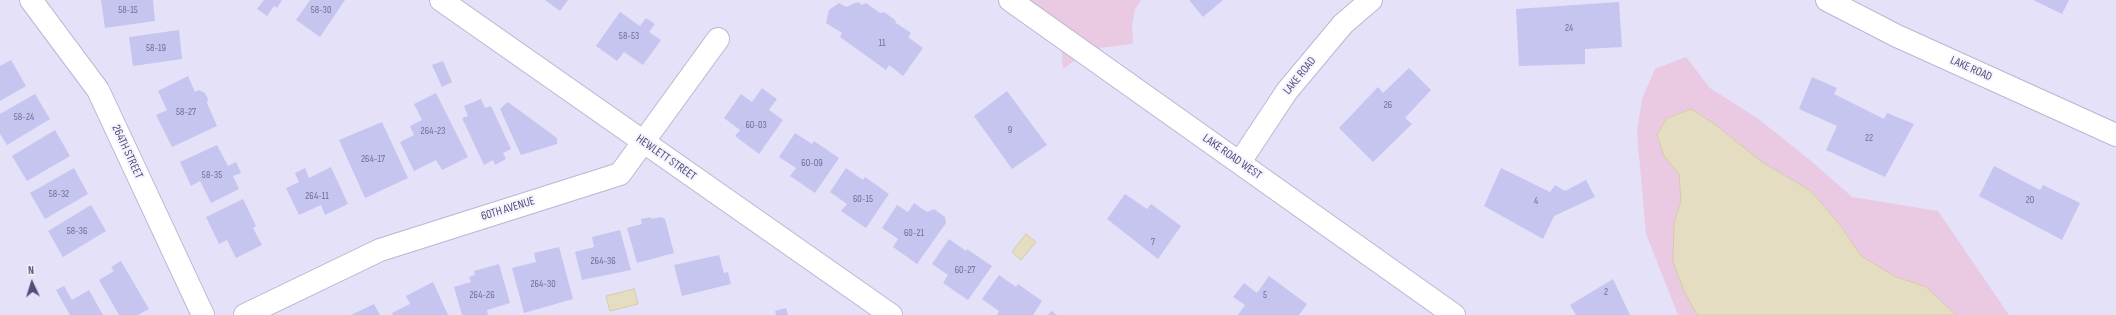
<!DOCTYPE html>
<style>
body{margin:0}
#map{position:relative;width:2116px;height:315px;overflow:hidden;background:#f0ecfc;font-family:"Sofia Sans Condensed",sans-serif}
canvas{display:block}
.north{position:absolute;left:12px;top:263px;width:40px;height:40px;-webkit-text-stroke:3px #f5f3fe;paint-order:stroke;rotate:356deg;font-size:11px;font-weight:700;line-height:16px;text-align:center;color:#4f5077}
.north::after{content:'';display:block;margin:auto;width:14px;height:18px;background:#4f5077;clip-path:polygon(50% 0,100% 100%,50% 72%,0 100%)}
</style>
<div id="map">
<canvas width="2116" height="315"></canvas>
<div class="north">N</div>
</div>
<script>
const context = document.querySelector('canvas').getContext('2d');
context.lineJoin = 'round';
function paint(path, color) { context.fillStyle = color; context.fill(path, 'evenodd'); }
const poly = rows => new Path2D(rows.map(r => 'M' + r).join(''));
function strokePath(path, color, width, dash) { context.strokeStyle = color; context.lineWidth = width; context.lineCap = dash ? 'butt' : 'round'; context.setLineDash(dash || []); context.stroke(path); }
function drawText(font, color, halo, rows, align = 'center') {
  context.font = font + ' "Sofia Sans Condensed",sans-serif'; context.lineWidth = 4; context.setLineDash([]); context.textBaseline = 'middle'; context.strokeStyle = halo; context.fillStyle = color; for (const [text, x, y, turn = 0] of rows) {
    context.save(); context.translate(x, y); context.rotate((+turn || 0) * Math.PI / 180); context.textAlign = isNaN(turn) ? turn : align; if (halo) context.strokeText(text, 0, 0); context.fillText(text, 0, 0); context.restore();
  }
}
paint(poly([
 [0,0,2116,0,2116,315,0,315]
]), '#e5e1f8');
paint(poly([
 [1025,0,1141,0,1135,9,1132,27,1133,44,1091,49,1063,69,1061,45],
 [1686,57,1710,88,1757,118,1810,160,1852,197,1938,211,2009,315,1678,315,1646,234,1637,133,1642,99,1655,69]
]), '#eacae3');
const water = poly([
 [1691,109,1713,123,1762,162,1811,191,1840,225,1861,256,1894,276,1926,287,1956,315,1697,315,1684,291,1673,262,1674,224,1681,200,1679,174,1664,156,1657,135,1667,118,1691,109],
 [1026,234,1036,242,1021,260,1012,252,1026,234],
 [634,289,638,304,610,311,606,296,634,289]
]);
paint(water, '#e5ddc1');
strokePath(water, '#d7cca7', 1);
paint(poly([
 [101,0,153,0,155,21,105,28],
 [264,0,282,0,277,8,274,6,267,16,257,9],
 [310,0,345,0,320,37,296,20],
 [545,0,568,0,560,11],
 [1189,0,1223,0,1203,17],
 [2033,0,2069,0,2062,14],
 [858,2,862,5,866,3,880,13,884,12,895,20,896,23,911,33,908,37,923,48,903,76,889,65,886,70,840,37,842,33,826,23,829,10,839,3,846,7],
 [1619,2,1622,47,1585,49,1585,64,1519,66,1516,9],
 [620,12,640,26,646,18,655,24,649,32,661,40,643,65,624,52,617,61,596,46],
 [179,30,182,59,133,66,129,37],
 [11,60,26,86,0,101,0,66],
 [443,61,452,82,442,87,432,65],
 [1409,68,1431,90,1405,118,1412,124,1373,162,1339,128,1378,87,1383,93],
 [188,76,195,92,199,90,205,93,208,99,207,103,217,126,172,147,156,115,167,110,158,91],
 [1812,77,1837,88,1834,94,1884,119,1887,113,1914,124,1885,177,1826,150,1837,126,1799,109],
 [762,88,777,99,769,110,783,120,759,154,735,136,740,130,724,118,741,94,752,102],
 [1007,91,1047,145,1012,169,974,116],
 [436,93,468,157,442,170,436,160,414,171,400,142,414,135,410,126,422,120,414,104],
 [35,94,50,119,7,145,0,134,0,114],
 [481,99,485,108,491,106,511,149,503,153,506,159,495,165,493,160,484,165,462,118,468,116,464,106],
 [508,102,557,138,557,144,521,155,500,109],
 [382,122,408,178,365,198,339,140],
 [55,130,70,156,27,181,12,156],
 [795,133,812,144,814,141,839,158,815,193,790,176,796,168,779,157],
 [217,145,228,166,236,162,241,173,233,176,239,189,211,203,200,181,191,186,180,162],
 [1994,166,2040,190,2043,185,2080,203,2062,240,1979,196],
 [331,167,348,204,325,215,321,205,299,215,286,188,299,182,295,173,305,168,309,178],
 [74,168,88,194,45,219,30,193],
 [846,168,863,180,865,177,889,194,866,228,841,211,847,204,830,192],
 [1501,168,1550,192,1555,185,1565,191,1586,180,1595,197,1554,216,1543,239,1484,206],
 [1125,194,1147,209,1151,204,1181,226,1158,259,1107,219],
 [243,199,256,226,253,228,262,245,236,258,227,240,219,244,206,217],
 [914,203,927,212,934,209,945,217,946,223,917,264,893,247,898,239,882,228,897,205,908,212],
 [91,205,106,231,63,257,48,231],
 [651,217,651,219,661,217,665,219,674,253,637,263,627,228,642,224,641,219],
 [620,230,631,270,582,280,575,252,594,247,592,237],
 [949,239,966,251,967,249,992,266,968,300,943,283,948,275,932,264],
 [559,247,573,299,524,313,512,268,536,262,534,253],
 [719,255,724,273,728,272,731,284,682,296,674,265],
 [121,261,149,309,138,315,119,315,99,280,114,271,111,267],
 [499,264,510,303,487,310,488,315,462,315,454,287,471,282,469,277,475,275,474,271],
 [999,275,1016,287,1018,284,1042,301,1033,315,997,315,999,311,982,299],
 [1269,276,1307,304,1299,315,1238,315,1245,305,1233,297,1244,283,1257,293],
 [1613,279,1630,315,1576,315,1570,305],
 [433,282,448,315,393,315,392,313,410,304,406,296],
 [64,286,72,300,89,290,103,315,70,315,56,290],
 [374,304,380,315,351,315],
 [786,308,788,315,776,315,775,311],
 [1051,311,1057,315,1048,315]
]), '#c6c5f0');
const street = poly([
 [31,0,98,90,203,315],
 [441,0,891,315],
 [1010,0,1454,315],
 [1827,0,1897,36,2116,135],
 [1240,162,1287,91,1343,24,1371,0],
 [245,315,380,250,620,174,718,39]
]);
strokePath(street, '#b9b7d3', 24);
strokePath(street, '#fff', 22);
drawText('10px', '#6d6d95', null, [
 ["58-15",128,10],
 ["58-30",321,10],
 ["24",1569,28],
 ["58-53",629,36],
 ["11",882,43],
 ["58-19",156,48],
 ["26",1388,105],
 ["58-27",186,112],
 ["58-24",24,117],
 ["60-03",756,125],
 ["9",1010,130],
 ["264-23",433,131],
 ["22",1869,138],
 ["264-17",373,159],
 ["60-09",812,163],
 ["58-35",212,175],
 ["58-32",59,194],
 ["264-11",317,196],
 ["60-15",863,199],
 ["20",2030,200],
 ["4",1536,201],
 ["58-36",77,231],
 ["60-21",914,233],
 ["7",1153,242],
 ["264-36",603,261],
 ["60-27",965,270],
 ["264-30",543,284],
 ["2",1606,292],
 ["264-26",482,295],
 ["5",1265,295]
]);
drawText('12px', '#4f5077', '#f5f3fe', [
 ["LAKE ROAD",1971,69,24],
 ["LAKE ROAD",1300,76,-51],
 ["264TH STREET",127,152,65],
 ["LAKE ROAD WEST",1232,157,35],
 ["HEWLETT STREET",666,158,35],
 ["60TH AVENUE",508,209,-17]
]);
</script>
